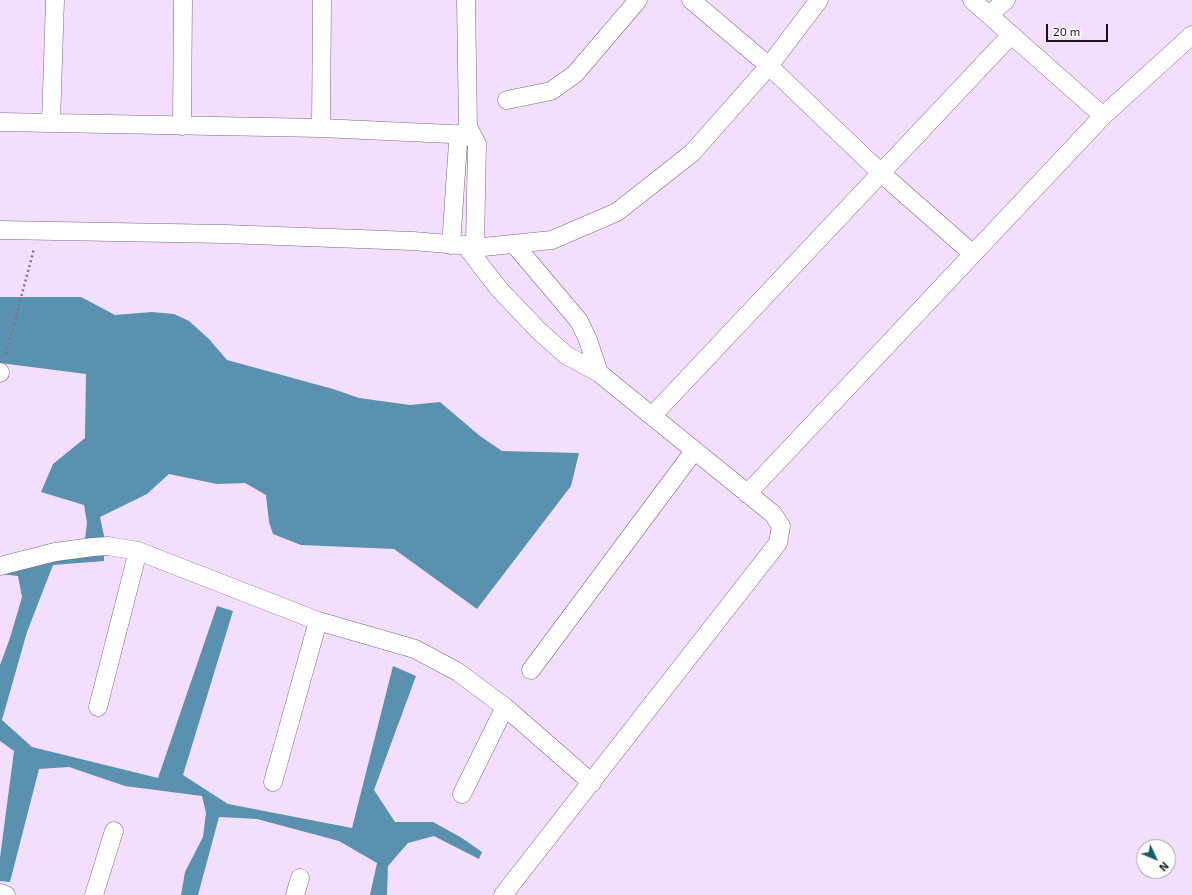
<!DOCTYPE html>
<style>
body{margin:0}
#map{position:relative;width:1192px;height:895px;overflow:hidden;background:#f3defe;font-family:"Exo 2",sans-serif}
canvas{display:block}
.north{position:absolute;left:1136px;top:839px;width:40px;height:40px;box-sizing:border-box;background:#fff;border:1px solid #a3a0a5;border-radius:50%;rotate:134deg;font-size:11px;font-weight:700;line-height:16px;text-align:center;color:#19121d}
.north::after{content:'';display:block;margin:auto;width:14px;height:18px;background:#195f70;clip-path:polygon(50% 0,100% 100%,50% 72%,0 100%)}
.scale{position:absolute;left:1046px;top:24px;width:62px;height:18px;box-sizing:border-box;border:2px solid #19121d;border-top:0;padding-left:5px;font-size:12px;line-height:14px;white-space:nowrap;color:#19121d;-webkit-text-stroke:3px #fff;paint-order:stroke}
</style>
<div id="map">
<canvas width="1192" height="895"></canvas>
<div class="north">N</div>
<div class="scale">20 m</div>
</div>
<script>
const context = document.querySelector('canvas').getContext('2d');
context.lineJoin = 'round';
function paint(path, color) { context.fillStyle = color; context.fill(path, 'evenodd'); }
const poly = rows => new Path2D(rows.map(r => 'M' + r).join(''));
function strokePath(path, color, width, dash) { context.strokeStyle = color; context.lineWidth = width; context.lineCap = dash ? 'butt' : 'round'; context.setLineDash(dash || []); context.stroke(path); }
paint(poly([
 [0,297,81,297,115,315,152,312,174,314,189,321,209,339,227,360,333,389,359,398,410,405,440,402,480,436,502,451,579,453,571,486,477,609,394,549,301,545,273,534,269,522,266,495,245,483,217,484,169,474,147,494,100,517,104,536,104,561,53,565,27,632,2,720,32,747,158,778,217,606,233,611,183,775,228,804,352,828,393,666,416,676,374,790,395,822,433,822,462,838,482,852,479,859,434,836,408,843,388,866,387,895,370,895,377,863,339,841,257,819,219,817,198,895,181,895,185,872,203,837,206,813,202,796,125,786,69,767,39,769,10,882,0,881,0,858,14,751,0,741,0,665,10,638,22,597,18,576,0,574,85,539,87,523,84,505,41,492,53,464,85,438,86,374,0,363]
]), '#5991af');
const minor = poly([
 [466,0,468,127,477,144,475,246],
 [691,0,769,66,881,173,973,254],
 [972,0,1103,116],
 [989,15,1006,0],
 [507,100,551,91,575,74,638,0],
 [0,122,321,128,472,135],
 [51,123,55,0],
 [182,126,183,0],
 [321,128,322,0],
 [0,230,225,234,413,241,483,247,552,240,617,212,692,153,769,66,819,0],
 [514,244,579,321,588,340,599,373],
 [451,245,458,143,468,127],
 [465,245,499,289,539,331,566,355,599,373,773,514,781,526,778,543,503,895],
 [0,373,0,372],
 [652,416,1011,35],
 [747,494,1103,116,1192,35],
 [0,566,55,552,93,547,108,546,138,551,318,621,415,649,458,672,505,707,592,783],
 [531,670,694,451],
 [98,707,138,551],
 [273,782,318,621],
 [462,794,505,707],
 [0,893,6,895],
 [94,895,114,831],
 [295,895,300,878]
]);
strokePath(minor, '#796783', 19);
strokePath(poly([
 [6,354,34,249]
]), '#807388', 2.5, [2, 3]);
strokePath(minor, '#fff', 18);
</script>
